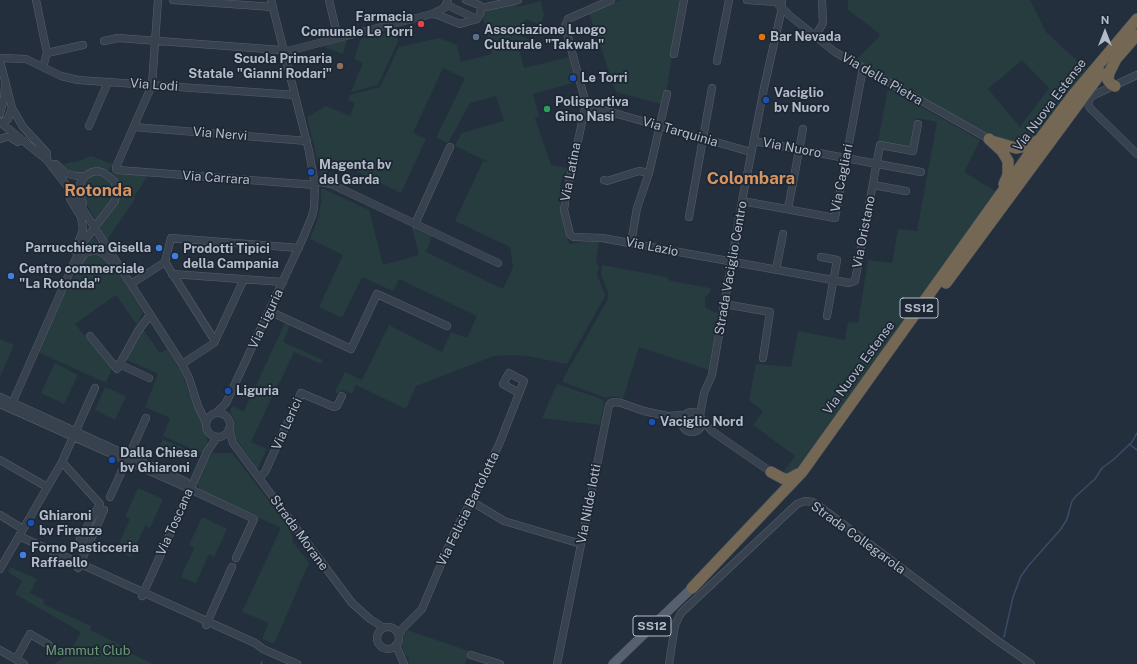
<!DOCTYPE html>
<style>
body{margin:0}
#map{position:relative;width:1137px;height:664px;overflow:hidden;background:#242f3e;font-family:"Public Sans",sans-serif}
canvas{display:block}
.north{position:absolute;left:1085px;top:12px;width:40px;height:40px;-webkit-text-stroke:3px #1d2633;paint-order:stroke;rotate:0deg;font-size:11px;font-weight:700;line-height:16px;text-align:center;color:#b4bcc9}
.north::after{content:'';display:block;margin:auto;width:14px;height:18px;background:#b4bcc9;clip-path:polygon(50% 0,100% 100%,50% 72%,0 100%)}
</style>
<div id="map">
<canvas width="1137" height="664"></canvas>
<div class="north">N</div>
</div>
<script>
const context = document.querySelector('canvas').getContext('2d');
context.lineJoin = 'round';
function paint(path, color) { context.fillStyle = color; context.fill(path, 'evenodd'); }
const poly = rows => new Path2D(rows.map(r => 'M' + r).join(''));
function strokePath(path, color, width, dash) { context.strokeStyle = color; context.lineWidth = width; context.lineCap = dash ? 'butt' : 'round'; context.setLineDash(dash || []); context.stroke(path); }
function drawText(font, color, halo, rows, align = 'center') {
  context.font = font + ' "Public Sans",sans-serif'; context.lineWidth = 3.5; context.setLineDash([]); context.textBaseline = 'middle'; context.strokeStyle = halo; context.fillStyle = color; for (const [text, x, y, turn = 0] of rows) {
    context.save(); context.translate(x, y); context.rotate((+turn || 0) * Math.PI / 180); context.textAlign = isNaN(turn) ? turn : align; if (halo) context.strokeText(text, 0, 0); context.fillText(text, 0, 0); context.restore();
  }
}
paint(poly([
 [620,0,681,0,666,93,663,92,661,104,616,92,589,13],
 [848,0,1030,0,1046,32,1086,69,1030,144,1023,146,988,135,855,61,879,37,880,34,848,10],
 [1022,60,1049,88,1020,127,988,89],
 [541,1,544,15,540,25,526,19,519,35,531,41,518,45,524,68,569,57,576,82,533,94,539,116,535,118,551,165,568,168,562,178,560,186,562,196,560,205,569,244,585,242,599,242,596,261,599,268,597,275,605,294,604,298,567,364,527,356,509,355,494,356,416,386,406,409,356,385,352,394,343,390,340,391,338,394,335,392,345,372,362,380,389,325,442,352,451,332,467,338,477,316,399,279,393,291,362,277,342,318,319,307,343,255,310,239,318,218,321,202,321,189,324,189,369,210,383,265,419,255,412,227,432,236,426,252,503,289,513,267,510,247,455,221,483,161,489,163,489,162,455,146,461,133,504,121,496,96,470,103,448,143,436,138,465,78,443,68,413,133,426,139,401,193,333,160,325,177,321,176,307,117,326,106,350,116,355,103,348,100,350,95,380,87,399,47,439,38,457,45,461,62,492,54,482,14,484,11,516,3,517,7],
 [395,31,398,41,378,85,351,92,363,63,354,59,361,39],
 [347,40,343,54,326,48,327,45],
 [888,88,980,140,964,172,997,192,803,469,791,477,782,474,795,456,753,425,763,411,749,400,756,364,791,367,798,331,845,340,848,322,858,323,868,260,892,263,898,229,917,231,937,122,916,118,911,147,878,142],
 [91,156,113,164,109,171,102,169,95,168,78,174,69,172,63,165,70,162,76,162],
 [109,172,148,175,134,197,135,199,107,240,99,226,116,205,116,180],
 [98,174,107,178,114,187,113,198,96,221,82,196,84,180,90,176],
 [92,235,98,242,99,242,108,255,105,253,82,254,87,241],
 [92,254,101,255,120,275,143,312,137,325,116,295,75,324,108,364,113,366,106,383,38,352,68,284,78,272,85,257],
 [602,265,667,277,668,279,670,281,710,288,711,291,705,298,705,307,711,311,718,313,709,370,639,347,623,399,613,396,606,398,563,382,563,379,608,299,608,292,601,274],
 [285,323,290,325,283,342,323,360,321,364,294,352,280,382,279,382,251,442,267,449,258,468,256,468,235,437,233,433,234,419,230,412,232,406,244,411],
 [143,329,160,353,167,349,181,371,194,406,203,420,208,445,203,454,163,436,170,418,145,407,158,374,125,359],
 [0,339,14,345,0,377],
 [55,363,78,375,64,404,41,393],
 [557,384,599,398,604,401,600,425,542,418],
 [105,387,126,396,115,420,95,410],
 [163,439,186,449,183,456,159,446],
 [212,453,232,453,290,528,293,542,309,563,274,644,262,639,269,623,242,612,281,528,199,490,197,480],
 [138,488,163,499,150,528,145,526,131,557,116,550,130,519,125,517],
 [202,517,227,529,214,557,209,554,196,583,181,577,194,548,189,545],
 [10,567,37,579,30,593,44,600,43,604,91,626,90,630,121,645,120,648,153,664,54,664,69,654,81,632,15,594,22,581,8,572],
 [407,630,469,651,465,664,408,664,409,661,408,656,405,655,402,646,404,635]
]), '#263c3f');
strokePath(poly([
 [1129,444,1137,450],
 [1004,637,1013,597,1021,576,1029,565,1061,529,1067,519,1072,501,1076,496,1095,479,1102,468,1113,460,1132,442,1137,433],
 [261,664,262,662]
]), '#394c67', 1.5);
const minor = poly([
 [36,0,47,53,43,67],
 [158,0,152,85,116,167,116,169,118,170,315,185],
 [173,0,273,7],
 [329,0,338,38],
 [466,0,479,5,481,8],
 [611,0,568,19,565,26,586,104,566,196,564,210,570,234,573,237,602,238,849,283,855,281,880,145,913,151,918,124],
 [747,0,776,2,780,0],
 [776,2,789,15,835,52,989,139],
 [447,5,477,19],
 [481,8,518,0],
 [433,14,438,15,460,24,477,19,480,14,481,8],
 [815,37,823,23,822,0],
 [104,41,118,38,281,50,284,52,432,14,444,8,448,0],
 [47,53,83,45],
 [674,54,684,0],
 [0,58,26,59,61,76,78,80,295,95],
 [0,61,12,108,8,119,1,123],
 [717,61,729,0],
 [1137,75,1096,94,1090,98,1088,104,1090,108,1137,154],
 [586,105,751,152],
 [12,108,23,127,47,153,47,160],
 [0,114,4,98,5,85],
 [0,122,47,160,71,191,182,364,189,378,198,406,206,423],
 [89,126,108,82],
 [134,127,307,141],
 [0,139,6,137,10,137,18,142],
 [754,141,921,172],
 [51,164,56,164,65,173,76,176,85,176,92,172,98,171,104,173,114,181,117,189,115,201,98,223],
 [604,180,607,181,639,171,649,173],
 [315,181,331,184,498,263],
 [873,185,906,191],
 [71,191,70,199,81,217,83,230,75,251],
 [742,201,835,218,863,68],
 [83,203,79,193,80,184,85,176],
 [788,209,803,129],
 [689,217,712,88],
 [415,224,450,147],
 [631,243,637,208,649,173,667,94],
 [821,257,837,260,827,316],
 [165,262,215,341],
 [78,264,82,257,85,253,96,250,104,254,114,264],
 [776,270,783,234],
 [172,274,283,282],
 [131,284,165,262,171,238,299,248],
 [724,304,770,312,763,358],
 [269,311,351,349,377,294,447,326],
 [90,336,117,369,138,331,150,315],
 [119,364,149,378],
 [182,364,214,343,244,279],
 [0,397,186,482,190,489],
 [0,404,190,489,254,519,236,558],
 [11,406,72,267,84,241,91,232],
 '682 422a10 10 0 1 1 20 0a10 10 0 1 1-20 0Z',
 [216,413,226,403,303,238,312,216,314,208,315,185,309,151,271,0],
 '206 425a12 12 0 1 1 24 0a12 12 0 1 1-24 0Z',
 [700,415,704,393,712,375,742,201,764,88,782,8,782,0],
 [702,420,713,432,771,472],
 [229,429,233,443,241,454,352,603,370,619,384,628],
 [0,460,47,487],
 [62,462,100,504,80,539,89,544],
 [259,478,265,472,301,393,334,407,337,406,342,396],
 [110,497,146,418],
 [471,501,504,521,581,544],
 [0,515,23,529],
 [19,536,255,643,263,649,297,664],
 [78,568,104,510],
 [0,569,62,462,95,388],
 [142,596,207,452,217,437],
 [206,625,232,567],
 '377 638a11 11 0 1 1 22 0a11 11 0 1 1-22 0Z',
 [399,635,402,629,422,609,455,531,482,481,500,442,524,381,509,373,503,384,519,393],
 [396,645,404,664],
 [0,650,24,664],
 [471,655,500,664],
 [16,659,30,634,49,645],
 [557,664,609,405,611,403,615,402,621,403,644,411,667,416,685,415],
 [669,664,675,625,681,613,797,504,805,501,813,502,819,506,998,641,1031,664]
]);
const major = poly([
 [613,664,692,588]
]);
const highway = poly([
 [1115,86,1111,84,1108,80,1109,73,1116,59,1137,35],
 [989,139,1002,151,1008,161,1008,175,1004,184],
 [995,142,1016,148,1031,145,1037,141],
 [946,283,1101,73],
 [771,472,784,479,789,479,798,474],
 [692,588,802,472,1043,135,1073,95,1137,19]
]);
strokePath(minor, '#565f6c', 8);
strokePath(major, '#414a57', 10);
strokePath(highway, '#434c59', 12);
strokePath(minor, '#38414e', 7);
strokePath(major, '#56606e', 9);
strokePath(highway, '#746855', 11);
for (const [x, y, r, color] of [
 [421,24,4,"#e0444e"],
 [476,37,4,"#5c6f8a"],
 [762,37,4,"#e8710a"],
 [340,66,4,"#8d6e63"],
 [573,78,4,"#1a4fb4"],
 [766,100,4,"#1a4fb4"],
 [547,109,4,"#2e9e5b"],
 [311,172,4,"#1a4fb4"],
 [159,248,4,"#3f7fe0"],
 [175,256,4,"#3f7fe0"],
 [11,276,4,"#3f7fe0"],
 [228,391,4,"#1a4fb4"],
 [652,422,4,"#1a4fb4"],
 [112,460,4,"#1a4fb4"],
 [31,523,4,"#1a4fb4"],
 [23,555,4,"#3f7fe0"]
]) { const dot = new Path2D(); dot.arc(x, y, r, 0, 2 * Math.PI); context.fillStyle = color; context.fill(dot); strokePath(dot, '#1d2633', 1.5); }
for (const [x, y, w] of [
 [919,308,38],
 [652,626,38]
]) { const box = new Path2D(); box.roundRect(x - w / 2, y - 10, w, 20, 3); context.fillStyle = '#1d2633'; context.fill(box); strokePath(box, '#b4bcc9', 1); }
drawText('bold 12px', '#b4bcc9', null, [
 ["SS12",919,308],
 ["SS12",652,626]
]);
drawText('bold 13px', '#b4bcc9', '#1d2633', [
 ["Farmacia",413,17,"right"],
 ["Comunale Le Torri",413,32,"right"],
 ["Associazione Luogo",484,30],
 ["Culturale \"Takwah\"",484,45],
 ["Bar Nevada",770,37],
 ["Scuola Primaria",332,59,"right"],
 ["Statale \"Gianni Rodari\"",332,74,"right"],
 ["Le Torri",581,78],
 ["Vaciglio",774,93],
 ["bv Nuoro",774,108],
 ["Polisportiva",555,102],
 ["Gino Nasi",555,117],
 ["Magenta bv",319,165],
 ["del Garda",319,180],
 ["Parrucchiera Gisella",151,248,"right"],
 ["Prodotti Tipici",183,249],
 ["della Campania",183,264],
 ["Centro commerciale",19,269],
 ["\"La Rotonda\"",19,284],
 ["Liguria",236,391],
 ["Vaciglio Nord",660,422],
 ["Dalla Chiesa",120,453],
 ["bv Ghiaroni",120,468],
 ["Ghiaroni",39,516],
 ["bv Firenze",39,531],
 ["Forno Pasticceria",31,548],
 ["Raffaello",31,563]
], 'left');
drawText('13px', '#b4bcc9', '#1d2633', [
 ["Via della Pietra",882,79,30],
 ["Via Lodi",154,85,4],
 ["Via Nuova Estense",1050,105,-53],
 ["Via Tarquinia",680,132,16],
 ["Via Nervi",220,134,5],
 ["Via Nuoro",792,148,11],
 ["Via Latina",571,172,-79],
 ["Via Carrara",216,178,4],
 ["Via Cagliari",842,178,-79],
 ["Via Oristano",864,232,-79],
 ["Via Lazio",652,247,11],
 ["Strada Vaciglio Centro",731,268,-80],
 ["Via Liguria",266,319,-65],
 ["Via Nuova Estense",859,368,-54],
 ["Via Lerici",287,424,-66],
 ["Via Nilde Iotti",589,504,-79],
 ["Via Felicia Bartolotta",468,509,-64],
 ["Via Toscana",175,522,-66],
 ["Strada Morane",299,533,54],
 ["Strada Collegarola",858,538,36]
]);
drawText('13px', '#6b9a76', '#1d2633', [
 ["Mammut Club",88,651]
]);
drawText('bold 17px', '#d59563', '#1d2633', [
 ["Colombara",751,179],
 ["Rotonda",98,191]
]);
</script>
